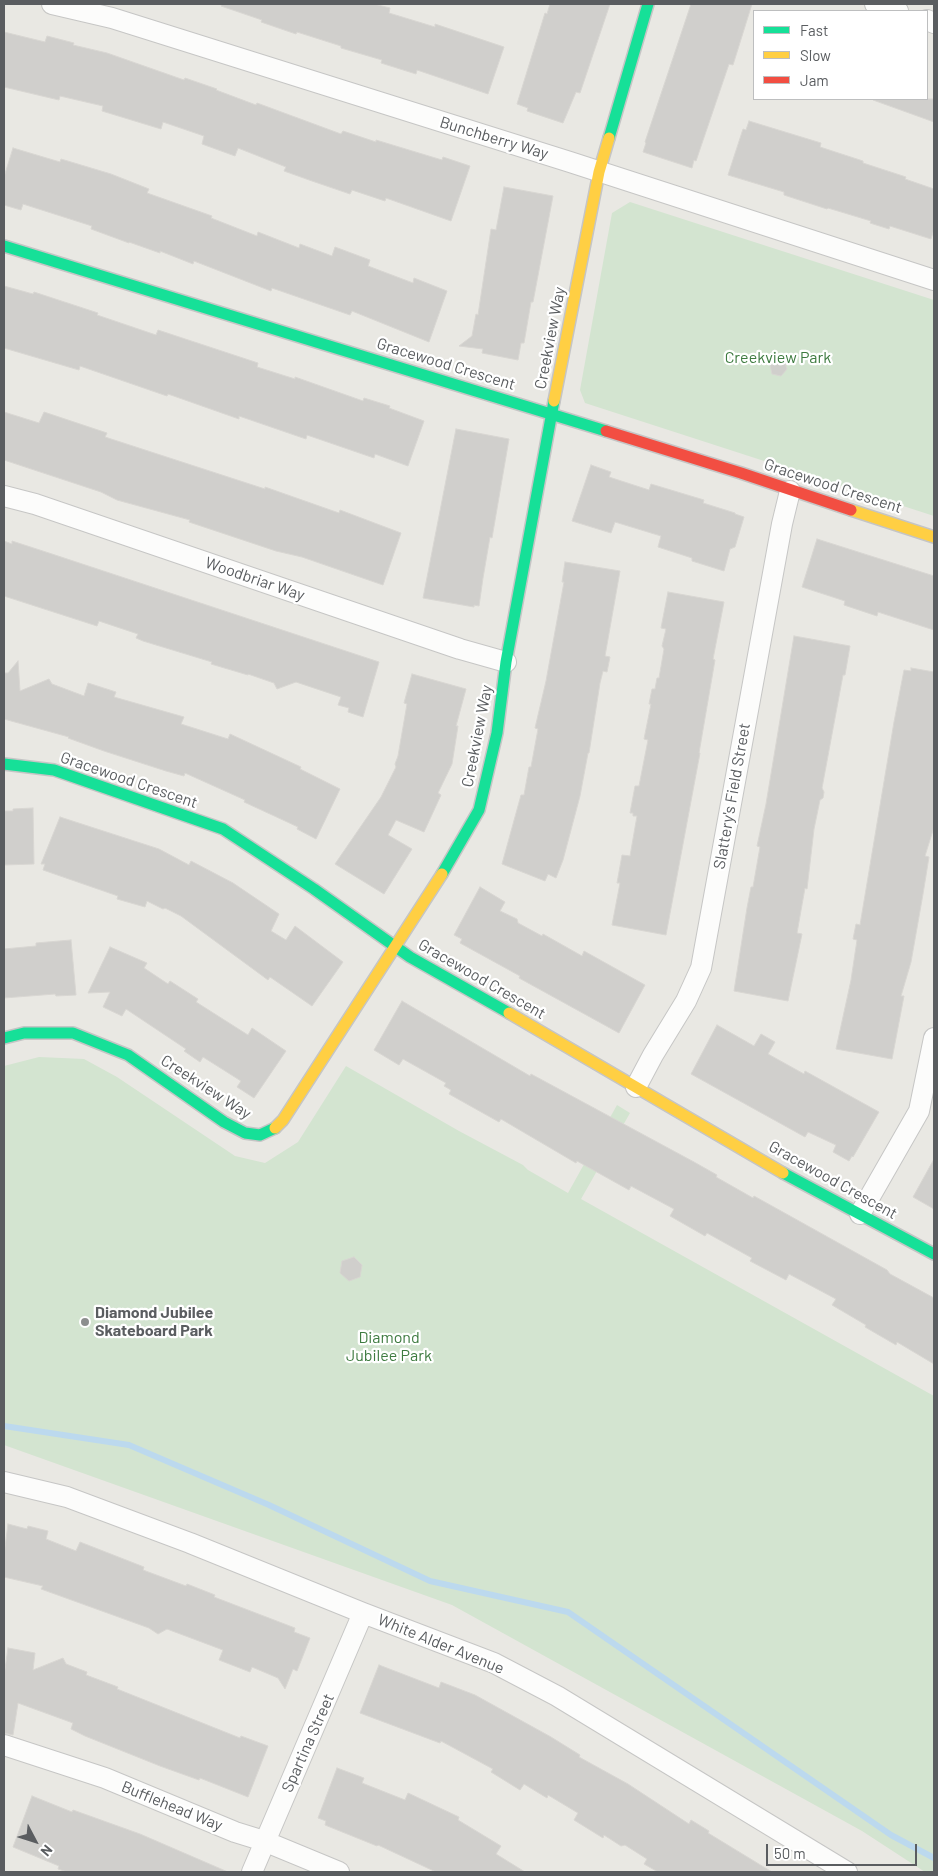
<!DOCTYPE html>
<style>
body{margin:0}
#map{position:relative;width:938px;height:1876px;overflow:hidden;background:#e9e8e3;font-family:Barlow,sans-serif}
canvas{display:block}
.frame{position:absolute;inset:0;border:5px solid #5a5d60;pointer-events:none}
.legend{position:absolute;left:753px;top:10px;width:175px;height:90px;box-sizing:border-box;background:#fff;border:1px solid #bdbebf;margin:0;padding:6px 9px;list-style:none;font-size:15px;color:#5a5d60}
.legend li{display:flex;align-items:center;gap:10px;height:25px}
.legend b{width:25px;border:1px solid #bdbebf}
.north{position:absolute;left:10px;top:1816px;width:50px;height:50px;-webkit-text-stroke:4px #fff;paint-order:stroke;rotate:130deg;font-size:14px;font-weight:700;line-height:20px;text-align:center;color:#5a5d60}
.north::after{content:'';display:block;margin:auto;width:18px;height:22px;background:#5a5d60;clip-path:polygon(50% 0,100% 100%,50% 72%,0 100%)}
.scale{position:absolute;left:766px;top:1844px;width:151px;height:22px;box-sizing:border-box;border:2px solid #5a5d60;border-top:0;padding-left:6px;font-size:15px;line-height:18px;white-space:nowrap;color:#5a5d60;-webkit-text-stroke:4px #fff;paint-order:stroke}
</style>
<div id="map">
<canvas width="938" height="1876"></canvas>
<div class="frame"></div>
<ul class="legend">
<li><b style="height:6px;background:#16e098"></b>Fast</li>
<li><b style="height:6px;background:#ffcf43"></b>Slow</li>
<li><b style="height:6px;background:#f24e42"></b>Jam</li>
</ul>
<div class="north">N</div>
<div class="scale">50 m</div>
</div>
<script>
const context = document.querySelector('canvas').getContext('2d');
context.lineJoin = 'round';
function paint(path, color) { context.fillStyle = color; context.fill(path, 'evenodd'); }
const poly = rows => new Path2D(rows.map(r => 'M' + r).join(''));
function strokePath(path, color, width, dash) { context.strokeStyle = color; context.lineWidth = width; context.lineCap = dash ? 'butt' : 'round'; context.setLineDash(dash || []); context.stroke(path); }
function drawText(font, color, halo, rows, align = 'center') {
  context.font = font + ' Barlow,sans-serif'; context.lineWidth = 4.5; context.setLineDash([]); context.textBaseline = 'middle'; context.strokeStyle = halo; context.fillStyle = color; for (const [text, x, y, turn = 0] of rows) {
    context.save(); context.translate(x, y); context.rotate((+turn || 0) * Math.PI / 180); context.textAlign = isNaN(turn) ? turn : align; if (halo) context.strokeText(text, 0, 0); context.fillText(text, 0, 0); context.restore();
  }
}
paint(poly([
 [630,202,934,300,934,516,585,403,580,390,612,213],
 [39,1057,84,1059,117,1077,235,1156,265,1163,298,1142,346,1066,459,1131,523,1165,528,1170,568,1193,617,1105,630,1113,581,1199,934,1396,934,1872,925,1872,862,1831,452,1605,4,1445,4,1066]
]), '#d3e4d0');
strokePath(poly([
 [4,1426,129,1445,269,1505,430,1581,568,1612,891,1835,934,1858]
]), '#bcd9ee', 6);
const building = poly([
 [222,4,374,4,390,8,389,13,435,27,435,24,504,47,488,94,417,70,416,74,381,63,382,60,341,48,341,46,297,32,296,34,261,22,262,20,221,6,222,4],
 [550,4,610,4,580,93,576,92,563,123,527,111,528,108,517,104,545,13,547,14,550,4],
 [691,4,752,4,733,65,729,64,696,161,694,160,692,168,643,152,646,143,645,142,691,4],
 [4,32,45,42,47,36,74,43,73,45,107,53,184,80,185,78,217,89,216,90,256,105,257,103,341,134,343,131,376,142,376,140,442,160,443,157,470,166,451,221,386,198,385,201,352,190,350,194,312,181,284,171,286,167,238,148,235,156,202,144,204,136,163,122,161,129,102,111,103,106,60,96,59,100,4,87,4,32],
 [874,99,934,99,934,122,873,100,874,99],
 [749,121,821,143,820,147,863,161,863,163,906,177,905,179,934,189,934,229,931,239,890,226,889,229,870,223,871,221,828,208,827,209,784,195,784,192,728,175,743,129,746,130,749,121],
 [13,148,60,162,61,159,111,174,149,189,147,193,212,216,211,218,257,236,258,232,299,248,300,244,332,256,335,247,370,260,368,266,413,283,414,278,447,291,429,342,352,311,350,315,272,288,271,291,194,261,193,264,160,251,160,253,129,242,129,243,91,229,92,226,23,204,21,210,4,205,4,177,13,148],
 [504,187,553,196,533,302,531,302,524,343,521,343,518,360,482,353,483,349,459,346,472,336,476,314,478,315,491,229,496,230,504,187],
 [4,286,33,294,34,292,98,313,97,315,156,335,158,330,258,363,257,367,295,379,295,377,363,401,364,398,390,406,389,408,424,421,408,466,375,454,374,458,307,435,306,439,239,416,239,419,168,394,167,396,80,366,79,370,4,348,4,286],
 [776,359,784,360,787,369,781,376,772,374,770,365,776,359],
 [4,412,39,423,44,412,107,433,105,437,265,489,265,487,339,513,340,510,401,533,383,585,302,557,276,551,189,522,190,520,117,500,101,492,4,460,4,412],
 [456,429,509,439,492,538,490,537,483,578,479,606,474,605,474,607,423,598,456,429],
 [591,465,611,472,609,477,649,490,651,484,704,500,703,503,735,513,735,514,744,517,735,547,730,549,724,571,692,561,692,558,658,547,661,536,615,522,611,533,572,521,591,465],
 [817,539,934,576,934,630,878,612,877,616,844,605,845,601,802,587,817,539],
 [4,541,12,544,12,541,52,554,379,662,363,717,348,712,349,708,338,705,341,697,296,682,277,689,274,683,248,674,248,675,211,664,212,662,143,641,136,638,138,634,99,621,97,626,4,596,4,541],
 [565,562,620,571,605,656,610,657,607,672,603,671,600,683,589,753,588,753,580,796,563,860,556,878,548,874,545,881,502,864,521,795,524,795,529,767,531,767,538,729,535,728,546,681,564,582,562,582,565,562],
 [668,592,724,602,713,659,715,660,699,753,700,753,666,935,612,925,620,883,617,883,622,855,630,856,637,816,633,816,633,813,630,813,635,786,639,786,648,740,644,739,651,704,649,704,652,689,655,689,657,678,659,678,664,649,662,646,666,629,661,628,668,592],
 [794,636,850,646,845,675,843,675,822,788,824,792,823,798,820,800,814,829,807,889,805,888,797,933,802,934,788,1001,734,991,747,908,751,887,753,887,760,847,757,846,766,804,794,636],
 [18,661,20,691,49,679,52,684,84,696,88,683,116,692,114,697,184,717,181,724,228,739,230,734,301,767,300,769,340,789,316,839,297,829,298,827,283,820,244,802,245,800,185,773,184,776,166,771,104,751,68,738,69,737,4,719,4,673,8,673,18,661],
 [911,668,934,672,934,827,925,856,929,857,923,894,911,962,901,996,904,996,892,1059,836,1049,851,980,857,940,853,939,856,924,860,925,894,722,904,670,911,671,911,668],
 [412,674,466,689,456,726,458,726,452,764,438,793,441,795,424,832,396,820,388,835,412,849,384,894,335,864,381,797,396,767,395,764,398,756,407,704,404,703,412,674],
 [33,808,34,864,4,865,4,811,13,811,13,809,33,808],
 [60,817,159,849,189,865,191,861,233,883,279,914,271,931,286,940,295,926,343,962,312,1006,270,977,268,980,181,916,165,908,163,909,147,901,145,907,117,899,118,896,43,870,45,864,41,864,60,817],
 [480,887,505,902,500,911,517,919,518,923,542,936,543,934,582,956,584,951,645,985,619,1033,519,978,520,976,460,943,462,939,454,935,480,887],
 [71,940,76,995,56,996,55,994,4,998,4,949,36,946,36,943,71,940],
 [110,947,147,963,144,968,168,984,170,981,198,999,196,1002,248,1035,252,1028,286,1051,254,1098,237,1087,241,1081,203,1057,200,1062,184,1051,186,1049,126,1009,122,1016,103,1007,110,992,88,993,110,947],
 [402,1001,530,1076,531,1074,694,1162,717,1175,716,1177,753,1198,754,1196,772,1206,887,1270,890,1274,934,1298,934,1364,897,1342,896,1345,865,1327,866,1325,832,1305,836,1299,789,1274,786,1280,750,1261,752,1258,707,1233,705,1236,670,1216,674,1209,631,1186,629,1190,577,1161,576,1163,501,1119,499,1122,449,1094,451,1090,444,1086,446,1083,403,1059,399,1065,374,1050,402,1001],
 [717,1025,754,1046,761,1034,775,1042,768,1054,804,1074,805,1071,879,1112,853,1157,852,1156,849,1161,833,1152,836,1145,808,1132,805,1137,691,1074,717,1025],
 [934,1159,934,1209,913,1197,934,1159],
 [354,1257,362,1265,360,1277,349,1281,340,1273,342,1261,354,1257],
 [8,1524,27,1529,28,1526,48,1531,46,1539,76,1551,80,1542,144,1567,143,1570,186,1586,187,1584,215,1595,214,1597,295,1628,294,1632,310,1638,297,1671,293,1669,285,1689,278,1678,252,1667,250,1672,219,1660,223,1650,167,1629,158,1634,149,1628,41,1589,43,1586,4,1577,4,1555,8,1524],
 [8,1648,35,1653,33,1670,63,1658,66,1664,87,1672,86,1675,118,1687,117,1689,240,1738,241,1736,268,1746,248,1797,200,1778,199,1780,160,1766,85,1736,71,1729,73,1723,18,1703,13,1735,4,1733,4,1676,8,1648],
 [379,1665,439,1688,441,1682,475,1695,551,1737,580,1755,579,1757,628,1784,689,1824,691,1820,709,1831,708,1833,772,1872,658,1872,644,1864,647,1859,625,1845,621,1846,604,1835,603,1838,574,1820,578,1813,548,1795,547,1798,524,1784,520,1790,491,1772,493,1769,441,1741,440,1743,360,1713,379,1665],
 [337,1768,364,1778,362,1783,405,1800,408,1793,459,1817,458,1820,501,1846,496,1854,525,1872,436,1872,378,1845,377,1846,325,1825,326,1821,318,1818,337,1768],
 [32,1796,72,1812,73,1810,140,1834,228,1872,67,1872,58,1869,59,1866,13,1847,32,1796]
]);
paint(building, '#d0cfcc');
strokePath(building, '#d8d6d2', 1);
const street = poly([
 [52,4,112,18,570,162,934,280],
 [875,4,898,11],
 [927,20,934,23],
 [4,496,35,504,460,649,506,662],
 [636,1087,653,1055,686,1001,701,968,782,524,790,491],
 [860,1214,919,1111,934,1038],
 [4,1482,67,1497,190,1543,363,1613,494,1663,557,1696,847,1872],
 [4,1745,105,1778,235,1832,264,1841,339,1872],
 [252,1872,363,1613]
]);
const fast = poly([
 [609,138,648,4],
 [4,246,606,431],
 [4,764,54,770,223,829,314,889,410,957,509,1013],
 [442,874,479,810,497,733,506,662,554,401],
 [4,1038,24,1033,73,1033,128,1055,224,1122,245,1133,260,1135,275,1128],
 [783,1173,934,1254]
]);
const slow = poly([
 [554,401,599,172,609,138],
 [851,510,934,537],
 [509,1013,783,1173],
 [275,1128,283,1120,442,874]
]);
const jam = poly([
 [606,431,741,473,851,510]
]);
strokePath(street, '#c6c6c5', 22);
strokePath(fast, '#c5c5c5', 14);
strokePath(slow, '#c5c5c5', 14);
strokePath(jam, '#c5c5c5', 14);
strokePath(street, '#fcfcfb', 20);
strokePath(fast, '#16e098', 11);
strokePath(slow, '#ffcf43', 11);
strokePath(jam, '#f24e42', 11);
for (const [x, y, r, color] of [
 [85,1322,5,"#8c8e8e"]
]) { const dot = new Path2D(); dot.arc(x, y, r, 0, 2 * Math.PI); context.fillStyle = color; context.fill(dot); strokePath(dot, '#fff', 2); }
drawText('16px', '#5a5d60', '#fff', [
 ["Bunchberry Way",494,138,17],
 ["Creekview Way",550,338,-79],
 ["Gracewood Crescent",446,364,17],
 ["Gracewood Crescent",833,486,18],
 ["Woodbriar Way",255,579,19],
 ["Creekview Way",477,736,-79],
 ["Gracewood Crescent",129,780,19],
 ["Slattery's Field Street",732,796,-80],
 ["Gracewood Crescent",482,979,30],
 ["Creekview Way",206,1087,33],
 ["Gracewood Crescent",833,1180,29],
 ["White Alder Avenue",441,1644,22],
 ["Spartina Street",308,1743,-66],
 ["Bufflehead Way",172,1806,22]
]);
drawText('16px', '#3e7b40', '#fff', [
 ["Creekview Park",778,358],
 ["Diamond",389,1338],
 ["Jubilee Park",389,1356]
]);
drawText('bold 16px', '#5a5d60', '#fff', [
 ["Diamond Jubilee",95,1313],
 ["Skateboard Park",95,1331]
], 'left');
</script>
